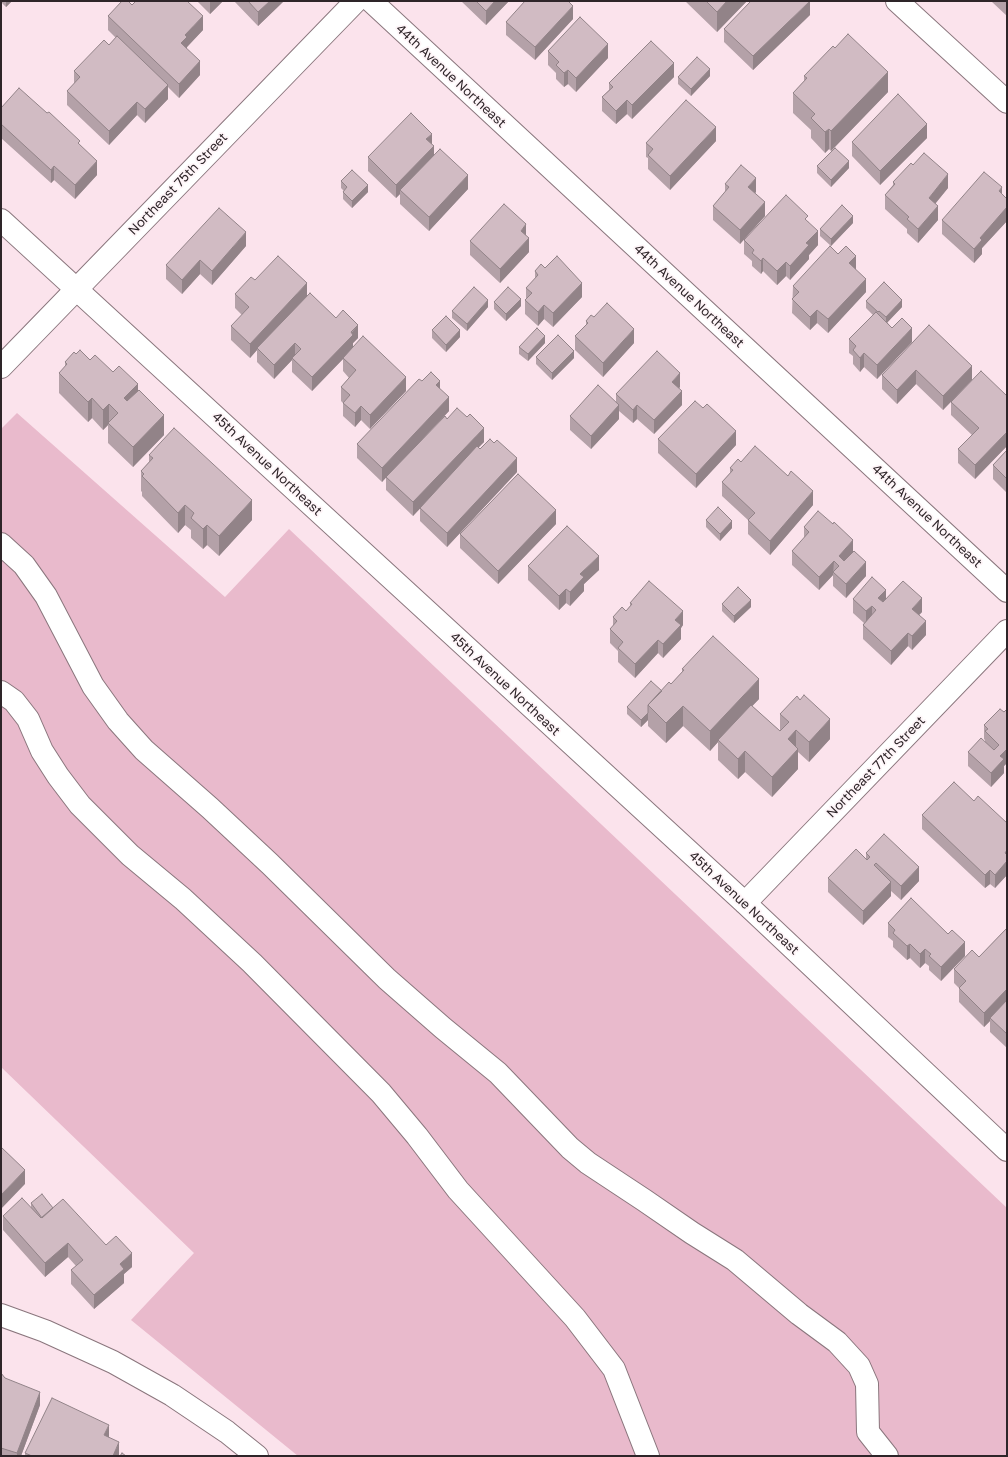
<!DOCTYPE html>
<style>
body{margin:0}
#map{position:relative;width:1008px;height:1457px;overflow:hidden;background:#fbe3ec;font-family:"Golos Text",sans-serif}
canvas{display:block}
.frame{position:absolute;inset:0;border:2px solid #2e2529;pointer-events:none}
</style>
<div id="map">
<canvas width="1008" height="1457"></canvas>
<div class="frame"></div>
</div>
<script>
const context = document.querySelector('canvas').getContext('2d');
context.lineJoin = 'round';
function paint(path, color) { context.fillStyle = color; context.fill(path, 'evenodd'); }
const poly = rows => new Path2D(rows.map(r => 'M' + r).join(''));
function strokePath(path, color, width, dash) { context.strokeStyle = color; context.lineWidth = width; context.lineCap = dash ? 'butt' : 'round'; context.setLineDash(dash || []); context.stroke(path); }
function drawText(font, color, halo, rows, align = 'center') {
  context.font = font + ' "Golos Text",sans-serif'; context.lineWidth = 3.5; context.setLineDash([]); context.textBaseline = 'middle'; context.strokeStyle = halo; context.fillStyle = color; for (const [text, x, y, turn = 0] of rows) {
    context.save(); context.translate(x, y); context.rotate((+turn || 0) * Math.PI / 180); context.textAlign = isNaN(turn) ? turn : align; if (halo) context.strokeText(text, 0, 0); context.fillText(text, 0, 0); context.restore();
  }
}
paint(poly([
 [17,413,225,597,289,529,1007,1208,1007,1456,298,1456,131,1320,194,1253,1,1067,1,429]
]), '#e9bacc');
const minor = poly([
 [371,1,1007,591],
 [897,1,1007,102],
 [1,220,745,903,1007,1150],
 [1,544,24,565,46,596,93,686,118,721,144,750,210,808,270,864,387,979,443,1028,498,1073,570,1148,588,1163,644,1200,692,1233,735,1260,799,1314,837,1342,859,1366,867,1384,868,1432,887,1456],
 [1,692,14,701,28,719,42,751,58,776,80,805,130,855,183,899,252,963,381,1093,417,1136,458,1190,575,1318,614,1369,648,1456],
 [745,903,1007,631],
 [1,1315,45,1331,113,1362,172,1395,227,1432,257,1456]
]);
const major = poly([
 [1,367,356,1]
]);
strokePath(minor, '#8a767d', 24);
strokePath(major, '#8a767d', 24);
strokePath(minor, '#fff', 22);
strokePath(major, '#fff', 22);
paint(poly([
 [1,1,12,1,6,7,1,2],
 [197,1,223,1,210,14],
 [234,1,284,1,258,26],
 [461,1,509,1,486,25],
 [685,1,747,1,717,32],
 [992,1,1007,1,1007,16,992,2],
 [132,5,203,30,187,47,187,49,200,75,179,98,168,87,168,99,145,123,137,115,109,145,67,105,67,91,74,84,74,71,109,45,116,38,108,30,108,16],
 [810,15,753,70,724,42,724,29],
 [573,19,535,60,506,35,506,22],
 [548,51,608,58,576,92,568,84,564,87,556,79,556,73,548,65],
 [710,76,691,96,678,84,678,77],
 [804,76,888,92,831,151,829,149,825,153,811,138,811,130,793,113,793,93,804,81],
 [674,77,632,119,627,114,616,124,602,111,602,97,609,90,609,83],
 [1,108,80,146,97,175,75,199,54,180,51,183,1,138],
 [927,138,880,185,852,156,852,142],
 [716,141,670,190,648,169,648,158,646,157,646,143],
 [432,144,434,155,468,189,429,231,400,204,400,194,396,198,368,171,368,157],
 [913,165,948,188,936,203,938,220,918,243,907,233,907,229,885,209,885,195,893,185,893,182],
 [817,166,849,168,831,187,817,173],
 [341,181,368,192,352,208,343,199,343,192,344,191,341,188],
 [725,184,756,192,755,193,765,216,740,244,713,220,713,206,725,192],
 [1002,194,1007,199,1007,221,982,248,982,254,974,263,942,234,942,220],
 [808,221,818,245,809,255,809,259,790,280,786,276,777,285,763,271,761,274,752,266,752,261,744,254,744,240],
 [853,223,831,246,820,236,820,229],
 [470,241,529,252,500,283,470,255],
 [246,246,212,285,200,274,182,294,166,279,166,265],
 [545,268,582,297,553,327,544,319,538,326,525,314,525,300,526,299,526,288,535,279,535,271],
 [856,270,866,292,828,333,817,323,810,330,792,313,793,286],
 [255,280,307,297,336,318,358,338,353,343,353,346,406,391,370,429,361,420,355,427,343,416,343,403,341,401,341,387,349,378,343,371,343,359,312,391,292,372,292,360,274,379,257,362,257,350,250,358,231,340,231,326,242,315,235,308,235,294],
 [866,301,902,307,887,322,892,328,912,342,877,379,864,367,860,372,853,364,853,356,849,353,849,339,873,315,866,308],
 [494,302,521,306,506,321,494,309],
 [488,307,467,331,452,318,452,311],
 [594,317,634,343,603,377,575,350,575,336,586,325,586,321],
 [929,325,972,380,943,410,916,384,897,404,882,389,882,375],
 [432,330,460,337,446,352,432,338],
 [545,343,528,361,519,354,519,347],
 [76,354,90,360,113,372,138,391,164,435,133,467,108,443,108,425,103,430,92,418,88,422,59,393,59,373,65,367,65,362],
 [536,357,574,358,552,380,536,364],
 [422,381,440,389,449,411,422,440,447,419,484,442,478,447,480,449,517,472,447,547,420,521,420,508,413,516,386,490,386,477,382,482,357,458,357,444],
 [680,387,679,388,682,405,654,434,637,419,633,423,619,411,619,419,591,449,570,430,570,416,616,402,616,394],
 [1007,396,1007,446,975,479,958,463,958,449,972,435,951,415,951,402],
 [703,408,736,445,696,488,658,453,658,439],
 [1007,450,1007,493,993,479,993,465],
 [149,455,252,520,219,556,207,545,203,549,191,538,191,530,185,525,178,533,142,496,142,492,141,491,141,471,149,462],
 [730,468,813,505,770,555,748,534,748,520,722,496,722,482,730,473],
 [706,520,732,528,720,541,706,527],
 [556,524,498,584,460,548,460,534],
 [804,527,853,551,866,576,846,598,833,586,833,575,819,590,792,565,792,551,804,538],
 [528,566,599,570,584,584,584,591,570,606,566,603,559,610,528,580],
 [853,599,886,599,922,612,919,615,926,635,912,650,908,646,891,665,863,639,863,625,864,623,853,613],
 [630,603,683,625,681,628,681,639,663,658,658,653,635,678,618,662,618,651,610,643,610,629,613,626,613,617,626,611,630,606],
 [722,604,751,607,734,623,722,611],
 [682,669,759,699,752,706,780,731,780,714,830,739,809,762,798,752,798,769,772,797,745,772,738,779,718,760,718,742,710,751,683,726,666,743,648,726,648,720,641,727,627,714,627,707,662,691,671,684,682,672],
 [1007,709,1007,765,1006,764,1004,766,1004,773,991,787,968,766,968,752,985,741,985,740,984,739,984,725,1004,712],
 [974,801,1007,823,1007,875,995,888,990,884,985,888,922,829,922,815],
 [866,853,919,881,901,900,891,891,891,896,863,925,828,892,828,878,866,859],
 [888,923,965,956,941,981,929,970,929,966,925,963,920,968,910,958,907,960,893,947,893,941,888,937],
 [1007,928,1007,1048,990,1032,990,1021,984,1027,959,1002,959,988,954,983,954,969,979,957],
 [31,1203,53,1208,106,1245,132,1267,124,1274,124,1283,94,1309,71,1284,71,1270,76,1266,68,1257,45,1277,3,1230,3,1216,31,1207],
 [1,1373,5,1378,40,1405,21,1456,1,1456],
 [109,1437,119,1456,25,1456,25,1453]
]), '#b4a1a8');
paint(poly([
 [6,1,12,1,6,7],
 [210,1,223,1,210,14],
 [270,1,284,1,258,26,258,12],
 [495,1,509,1,486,25,486,11],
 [727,1,747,1,717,32,717,12],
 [810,1,810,15,753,70,753,56],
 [573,6,573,19,535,60,535,47],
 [203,16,203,30,187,47,187,51,181,43,185,35],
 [608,44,608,58,576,92,576,78],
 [200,61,200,75,179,98,179,84],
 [674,63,674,77,632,119,632,105],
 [710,69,710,76,691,96,691,89],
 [568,70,568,84,564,87,564,73],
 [888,72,888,92,831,151,831,131],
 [168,85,168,99,145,123,145,109],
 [627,100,627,114,616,124,616,111],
 [137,102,137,115,109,145,109,131],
 [927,124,927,138,880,185,880,171],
 [716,127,716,141,670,190,670,176],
 [829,129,829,149,825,153,825,132],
 [432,134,432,148,426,139],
 [434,146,434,160,400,190,400,194,396,198,396,185],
 [97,161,97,175,75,199,75,185],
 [849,161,849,168,831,187,831,180],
 [54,166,54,180,51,183,51,170],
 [948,174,948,188,929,211,929,198],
 [468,175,468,189,429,231,429,217],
 [756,178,756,192,748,201,748,187],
 [368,185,368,192,352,208,352,201],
 [1002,187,1002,201,999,191],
 [765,202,765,216,740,244,740,230],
 [938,206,938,220,918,243,918,229],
 [1007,207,1007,221,982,248,982,254,974,263,974,249,980,238],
 [853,216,853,223,831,246,831,239],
 [526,224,526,238,521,231],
 [818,231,818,245,809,255,809,259,790,280,790,266,806,243],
 [246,232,246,246,212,285,212,271],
 [529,238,529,252,500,283,500,269],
 [856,256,856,270,849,263],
 [763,258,763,271,761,274,761,261],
 [200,260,200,274,182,294,182,280],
 [786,262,786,276,777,285,777,271],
 [866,279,866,292,828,333,828,319],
 [307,283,307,297,257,348,257,350,250,358,250,344],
 [582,283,582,297,553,327,553,313],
 [521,299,521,306,506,321,506,314],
 [488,300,488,307,467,331,467,324],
 [902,300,902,307,886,324,886,317],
 [544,305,544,319,538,326,538,312],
 [817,310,817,323,810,330,810,317],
 [358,325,358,338,353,343,353,348,343,358,343,359,312,391,312,377],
 [912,328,912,342,877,379,877,365],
 [634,329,634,343,603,377,603,363],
 [460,330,460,337,446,352,446,345],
 [545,336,545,343,528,361,528,354],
 [295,343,295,357,292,358,292,360,274,379,274,365],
 [574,351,574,358,552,380,552,373],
 [864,353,864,367,860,372,860,358],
 [972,366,972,380,943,410,943,396],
 [916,370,916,384,897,404,897,390],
 [680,373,680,387,672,396,672,382],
 [406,377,406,391,370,429,370,415],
 [440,381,440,395,436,385],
 [138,384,138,404,124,418,124,398],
 [682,391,682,405,654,434,654,420],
 [449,397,449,411,382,482,382,468],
 [92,398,92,418,88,422,88,402],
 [109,404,109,423,108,423,108,425,103,430,103,410],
 [619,405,619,419,591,449,591,436],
 [637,405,637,419,633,423,633,410],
 [361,406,361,420,355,427,355,413],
 [164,415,164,435,133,467,133,447],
 [484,428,484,442,413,516,413,502],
 [736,431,736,445,696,488,696,474],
 [1007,432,1007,446,975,479,975,465],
 [517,458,517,472,447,547,447,533],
 [813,491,813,505,770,555,770,541],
 [252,500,252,520,219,556,219,536],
 [185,505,185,525,178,533,178,513],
 [556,510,556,524,498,584,498,571],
 [732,521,732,528,720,541,720,534],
 [207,525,207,545,203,549,203,529],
 [853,540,853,554,839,569,839,556],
 [599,556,599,570,584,584,584,591,570,606,570,592,580,574],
 [834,561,833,575,819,590,819,577],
 [866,562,866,576,846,598,846,584],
 [566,589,566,603,559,610,559,596],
 [886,590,886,603,878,611,878,598],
 [922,598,922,612,912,622,912,609],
 [751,600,751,607,734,623,734,616],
 [872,606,872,620,866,625,866,611],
 [683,611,683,625,681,628,681,639,663,658,663,644,675,620],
 [926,621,926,635,912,650,912,636],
 [908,633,908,646,891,665,891,651],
 [658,640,658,653,635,678,635,664],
 [759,679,759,699,719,741,718,740,718,742,710,751,710,731],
 [683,706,683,726,666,743,666,723],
 [648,713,648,720,641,727,641,720],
 [830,719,830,739,809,762,809,742],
 [796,730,796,750,788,739],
 [798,749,798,769,772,797,772,777],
 [1006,750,1006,764,1004,766,1004,773,991,787,991,773,1000,756],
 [745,751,745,772,738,779,738,759],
 [1007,850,1007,875,995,888,995,875,1005,853],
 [919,867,919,881,901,900,901,886],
 [990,870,990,884,985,888,985,875],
 [891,882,891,896,863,925,863,911],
 [965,942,965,956,941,981,941,967],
 [910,944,910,958,907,960,907,946],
 [925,949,925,963,920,968,920,954],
 [1007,989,1007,1003,990,1018,990,1021,984,1027,984,1013],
 [25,1170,25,1184,1,1209,1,1195],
 [68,1243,68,1257,45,1277,45,1263],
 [132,1253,132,1267,124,1274,124,1283,94,1309,94,1295,120,1264],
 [40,1392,40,1405,21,1456,17,1456,17,1453],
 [109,1425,109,1439,104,1435],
 [119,1442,119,1456,113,1456]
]), '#928388');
const building = poly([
 [122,1,128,1,132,5,136,1,187,1,203,16,185,35,187,37,181,43,200,61,179,84,108,16,122,1],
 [248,1,270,1,258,12,248,1],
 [476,1,495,1,486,11,476,1],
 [525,1,568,1,573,6,535,47,506,22,525,1],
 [706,1,727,1,717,12,706,1],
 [751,1,810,1,753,56,724,29,751,1],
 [580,17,608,44,576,78,568,70,564,73,556,65,559,62,548,51,580,17],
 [848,34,888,72,831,131,829,129,825,132,811,118,815,114,793,93,807,78,804,76,833,46,835,48,848,34],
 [117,36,168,85,145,109,137,102,109,131,67,91,80,77,74,71,104,40,109,45,117,36],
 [651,41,674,63,632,105,627,100,616,111,602,97,613,87,609,83,651,41],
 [697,57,710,69,691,89,678,77,697,57],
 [19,88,47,113,49,112,80,141,78,143,97,161,75,185,54,166,51,170,1,124,1,108,19,88],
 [898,94,927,124,880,171,852,142,898,94],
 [686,100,716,127,670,176,648,155,653,149,646,143,686,100],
 [411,113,432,134,426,139,434,146,396,185,368,157,411,113],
 [835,148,849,161,831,180,817,166,835,148],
 [440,149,468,175,429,217,400,190,440,149],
 [924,153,948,174,929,198,938,206,918,229,907,219,909,217,885,195,895,184,893,182,911,163,913,165,924,153],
 [741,165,756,178,748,187,765,202,740,230,713,206,729,187,725,184,741,165],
 [352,170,368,185,352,201,343,192,347,187,341,181,352,170],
 [984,172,1002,187,999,191,1007,199,1007,207,980,238,982,240,974,249,942,220,984,172],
 [786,195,808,216,805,219,818,231,806,243,809,245,790,266,786,262,777,271,763,258,761,261,752,253,754,250,744,240,786,195],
 [504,204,526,224,521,231,529,238,500,269,470,241,504,204],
 [842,205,853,216,831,239,820,229,842,205],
 [219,208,246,232,212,271,200,260,182,280,166,265,219,208],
 [830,246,838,254,846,246,856,256,849,263,866,279,828,319,817,310,810,317,792,299,799,292,793,286,830,246],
 [278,256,307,283,250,344,231,326,249,307,235,294,251,277,255,280,278,256],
 [557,256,582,283,553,313,544,305,538,312,525,300,532,293,526,288,538,275,535,271,541,264,545,268,557,256],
 [884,282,902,300,886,317,879,311,878,312,866,301,884,282],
 [474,287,488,300,467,324,452,311,474,287],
 [508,287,521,299,506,314,494,302,508,287],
 [310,293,336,318,343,310,358,325,351,332,353,335,312,377,292,358,301,349,295,343,274,365,257,348,310,293],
 [607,303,634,329,603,363,575,336,588,323,586,321,591,315,594,317,607,303],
 [876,312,892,328,902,318,912,328,877,365,864,353,860,358,853,350,856,346,849,339,876,312],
 [446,316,460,330,446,345,432,330,446,316],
 [929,325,972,366,943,396,916,370,897,390,882,375,929,325],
 [537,328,545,336,528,354,519,347,537,328],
 [558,335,574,351,552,373,536,357,558,335],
 [363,336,406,377,370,415,361,406,355,413,343,403,350,395,341,387,356,370,343,358,363,336],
 [80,350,90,360,95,355,113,372,119,366,138,384,124,398,127,401,139,390,164,415,133,447,108,423,118,413,109,404,103,410,92,398,88,402,59,373,67,364,65,362,74,352,76,354,80,350],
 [657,351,680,373,672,382,682,391,654,420,637,405,633,410,616,394,657,351],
 [981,371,1007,396,1007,432,975,465,958,449,979,428,951,402,981,371],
 [431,372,440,381,436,385,449,397,382,468,357,444,419,379,422,381,431,372],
 [598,385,619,405,591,436,570,416,598,385],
 [695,401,703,408,707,404,736,431,696,474,658,439,695,401],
 [457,408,467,417,470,414,484,428,413,502,386,477,445,416,447,419,457,408],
 [174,428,252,500,219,536,207,525,203,529,191,518,194,513,185,505,178,513,142,476,144,474,141,471,153,458,149,455,174,428],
 [490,439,494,443,497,440,517,458,447,533,420,508,477,446,480,449,490,439],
 [755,446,788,476,791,471,813,491,770,541,748,520,755,513,722,482,733,470,730,468,738,459,741,462,755,446],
 [1007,450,1007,479,993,465,1007,450],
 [518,474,556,510,498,571,460,534,518,474],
 [718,507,732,521,720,534,706,520,718,507],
 [818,511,833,524,834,522,853,540,839,556,844,561,854,551,866,562,846,584,833,572,839,566,834,561,819,577,792,551,809,532,804,527,818,511],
 [567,526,599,556,580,574,584,577,570,592,566,589,559,596,528,566,567,526],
 [872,577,886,590,878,598,883,602,903,581,922,598,912,609,926,621,912,636,908,633,891,651,863,625,876,610,872,606,866,611,853,599,872,577],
 [649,581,683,611,675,620,681,625,663,644,658,640,635,664,618,648,623,642,610,629,617,621,613,617,622,607,626,611,632,604,630,603,649,581],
 [738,587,751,600,734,616,722,604,738,587],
 [713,636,759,679,710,731,683,706,666,723,648,705,669,682,671,684,684,670,682,669,713,636],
 [651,681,662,691,648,705,648,713,641,720,627,707,651,681],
 [804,695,830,719,809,742,796,730,788,739,798,749,772,777,745,751,738,759,718,740,751,705,780,731,789,722,780,714,797,696,800,700,804,695],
 [1000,709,1004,712,1007,709,1007,751,1006,750,1000,756,1004,759,991,773,968,752,981,738,994,750,999,745,985,731,988,729,984,725,1000,709],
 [954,782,974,801,978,796,1007,823,1007,850,1005,853,1007,855,1007,861,995,875,990,870,985,875,922,815,954,782],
 [884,834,919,867,901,886,876,863,874,865,891,882,863,911,828,878,856,849,867,860,870,857,866,853,884,834],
 [911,898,948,934,952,930,965,942,941,967,929,956,931,954,925,949,920,954,910,944,907,946,893,933,895,930,888,923,911,898],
 [1007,928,1007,989,984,1013,959,988,966,981,954,969,972,950,979,957,1007,928],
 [1007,1000,1007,1034,990,1018,1007,1000],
 [1,1147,25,1170,1,1195,1,1147],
 [42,1194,53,1208,42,1218,31,1203,42,1194],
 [22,1198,41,1218,63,1199,106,1245,116,1236,132,1253,120,1264,124,1269,94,1295,71,1270,83,1260,68,1243,45,1263,3,1216,22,1198],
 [1,1373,5,1378,40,1392,17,1453,1,1448,1,1373],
 [52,1398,109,1425,104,1435,119,1442,113,1456,32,1456,25,1453,52,1398],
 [122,1453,126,1456,120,1456,122,1453]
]);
paint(building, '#d1bbc3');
strokePath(building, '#928388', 1);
drawText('13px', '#2e2529', '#fef5f8', [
 ["44th Avenue Northeast",451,76,43],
 ["Northeast 75th Street",178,184,-46],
 ["44th Avenue Northeast",689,296,43],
 ["45th Avenue Northeast",267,464,43],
 ["44th Avenue Northeast",927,516,43],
 ["45th Avenue Northeast",505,684,43],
 ["Northeast 77th Street",876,767,-46],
 ["45th Avenue Northeast",744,903,43]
]);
</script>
